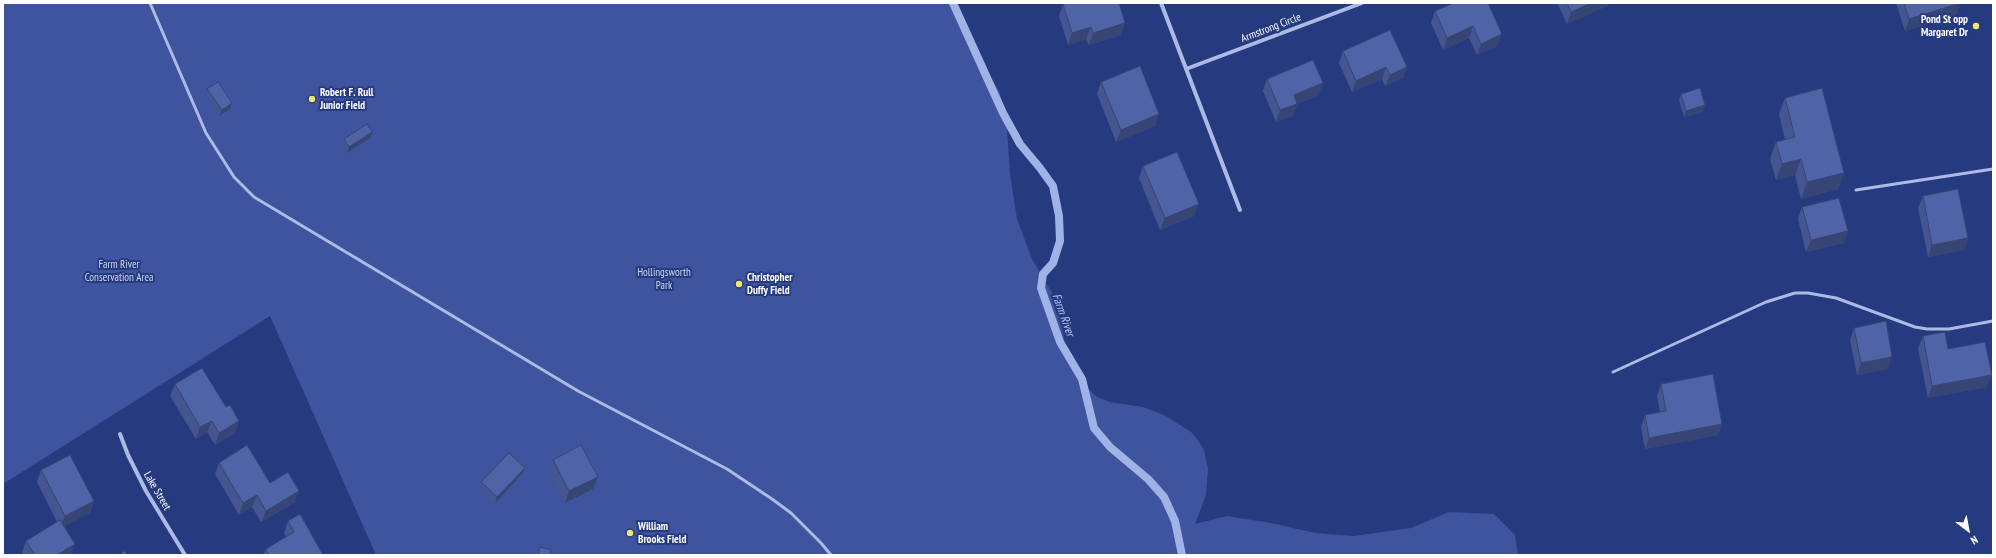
<!DOCTYPE html>
<style>
body{margin:0}
#map{position:relative;width:1996px;height:558px;overflow:hidden;background:#263a7f;font-family:"PT Sans Narrow",sans-serif}
canvas{display:block}
.frame{position:absolute;inset:0;border:4px solid #fff;pointer-events:none}
.north{position:absolute;left:1948px;top:510px;width:40px;height:40px;-webkit-text-stroke:3px #263a7f;paint-order:stroke;rotate:148deg;font-size:11px;font-weight:700;line-height:16px;text-align:center;color:#fff}
.north::after{content:'';display:block;margin:auto;width:14px;height:18px;background:#fff;clip-path:polygon(50% 0,100% 100%,50% 72%,0 100%)}
</style>
<div id="map">
<canvas width="1996" height="558"></canvas>
<div class="frame"></div>
<div class="north">N</div>
</div>
<script>
const context = document.querySelector('canvas').getContext('2d');
context.lineJoin = 'round';
function paint(path, color) { context.fillStyle = color; context.fill(path, 'evenodd'); }
const poly = rows => new Path2D(rows.map(r => 'M' + r).join(''));
function strokePath(path, color, width, dash) { context.strokeStyle = color; context.lineWidth = width; context.lineCap = dash ? 'butt' : 'round'; context.setLineDash(dash || []); context.stroke(path); }
function drawText(font, color, halo, rows, align = 'center') {
  context.font = font + ' "PT Sans Narrow",sans-serif'; context.lineWidth = 4; context.setLineDash([]); context.textBaseline = 'middle'; context.strokeStyle = halo; context.fillStyle = color; for (const [text, x, y, turn = 0] of rows) {
    context.save(); context.translate(x, y); context.rotate((+turn || 0) * Math.PI / 180); context.textAlign = isNaN(turn) ? turn : align; if (halo) context.strokeText(text, 0, 0); context.fillText(text, 0, 0); context.restore();
  }
}
paint(poly([
 [3,3,952,3,963,30,999,91,1006,115,1010,174,1017,219,1032,259,1058,303,1065,345,1075,370,1085,386,1097,397,1110,402,1143,407,1166,416,1191,432,1198,440,1204,450,1208,469,1206,495,1195,524,1227,516,1271,523,1315,533,1354,536,1411,528,1449,512,1494,514,1515,535,1518,555,376,555,270,316,3,484]
]), '#3e549e');
strokePath(poly([
 [953,3,1003,113,1020,144,1040,168,1053,186,1059,216,1060,241,1053,263,1043,274,1041,288,1060,342,1082,379,1094,428,1110,447,1148,479,1164,497,1175,521,1182,555]
]), '#a1b2e6', 8);
strokePath(poly([
 [150,3,206,133,234,177,254,197,578,391,727,469,772,499,791,513,821,543,831,555],
 [1856,190,1993,169],
 [1613,372,1766,302,1795,293,1808,293,1836,298,1915,327,1927,329,1949,329,1993,321]
]), '#adbae5', 3);
strokePath(poly([
 [1161,3,1240,210],
 [1186,69,1362,3],
 [120,434,128,455,146,491,185,555]
]), '#adbae5', 4);
paint(poly([
 [1454,3,1497,46,1477,55,1469,38,1443,50,1431,23,1435,11],
 [1557,3,1609,3,1609,5,1567,24],
 [1896,3,1960,3,1956,15,1905,31],
 [1063,4,1121,35,1089,45,1086,39,1068,45,1059,16],
 [1343,51,1407,67,1403,78,1385,86,1382,79,1352,92,1339,63],
 [1267,79,1319,95,1297,104,1293,116,1276,122,1263,91],
 [1101,82,1155,126,1116,142,1097,94],
 [207,89,232,103,230,109,219,116,205,95],
 [1681,94,1703,112,1684,117,1679,100],
 [1785,98,1844,173,1838,189,1801,199,1795,175,1776,180,1770,159,1776,142,1785,140,1779,114],
 [372,132,370,138,347,153,342,145,344,139],
 [1143,166,1194,216,1160,230,1139,178],
 [1923,196,1968,238,1964,250,1928,257,1918,208],
 [1802,207,1844,243,1806,252,1798,219],
 [1854,328,1888,369,1857,375,1850,340],
 [1923,336,1948,349,1987,387,1928,398,1918,348],
 [175,384,235,433,215,445,207,432,196,439,170,396],
 [1661,384,1722,424,1718,435,1645,449,1641,427,1645,415,1660,412,1657,396],
 [553,460,598,477,593,489,565,503,549,471],
 [219,463,270,483,295,502,261,522,252,507,239,515,215,474],
 [41,470,94,501,90,513,64,526,75,544,71,555,23,555,22,552,26,541,57,522,37,482],
 [522,474,495,503,479,488,481,482],
 [288,521,323,555,263,555,266,549,286,537,284,533]
]), '#445590');
paint(poly([
 [1591,3,1609,3,1609,5,1567,24,1571,12],
 [1960,3,1956,15,1905,31,1909,19],
 [1125,23,1121,35,1089,45,1093,33],
 [1473,26,1469,38,1443,50,1447,38],
 [1091,27,1086,39,1068,45,1072,33],
 [1502,34,1497,46,1477,55,1481,44],
 [1386,67,1382,79,1352,92,1356,81],
 [1407,67,1403,78,1385,86,1390,75],
 [1323,83,1319,95,1297,104,1293,116,1276,122,1280,110,1294,95],
 [232,103,230,109,219,116,222,110],
 [1705,105,1703,112,1684,117,1686,111],
 [1159,114,1155,126,1116,142,1121,130],
 [372,132,370,138,347,153,349,147],
 [1801,159,1795,175,1776,180,1782,164],
 [1844,173,1838,189,1801,199,1807,182],
 [1199,204,1194,216,1160,230,1165,218],
 [1848,231,1844,243,1806,252,1811,240],
 [1968,238,1964,250,1928,257,1932,245],
 [1892,357,1888,369,1857,375,1861,363],
 [1992,375,1987,387,1928,398,1932,386],
 [212,421,207,432,196,439,200,427],
 [239,421,235,433,215,445,219,433],
 [1722,424,1718,435,1645,449,1649,438],
 [525,468,522,474,495,503,497,497],
 [598,477,593,489,565,503,569,491],
 [299,491,295,502,261,522,266,511],
 [257,495,252,507,239,515,243,503],
 [94,501,90,513,60,528,65,516],
 [75,544,71,555,57,555]
]), '#374575');
const building = poly([
 [1066,3,1119,3,1125,23,1093,33,1091,27,1072,33,1063,4,1066,3],
 [1454,3,1488,3,1502,34,1481,44,1473,26,1447,38,1435,11,1454,3],
 [1567,3,1591,3,1571,12,1567,3],
 [1904,3,1960,3,1909,19,1904,3],
 [1390,30,1407,67,1390,75,1386,67,1356,81,1343,51,1390,30],
 [1313,60,1323,83,1294,95,1297,104,1280,110,1267,79,1313,60],
 [1140,66,1159,114,1121,130,1101,82,1140,66],
 [218,82,232,103,222,110,207,89,218,82],
 [1700,88,1705,105,1686,111,1681,94,1700,88],
 [1822,88,1844,173,1807,182,1801,159,1782,164,1776,142,1795,137,1785,98,1822,88],
 [367,124,372,132,349,147,344,139,367,124],
 [1177,152,1199,204,1165,218,1143,166,1177,152],
 [1958,189,1968,238,1932,245,1923,196,1958,189],
 [1839,198,1848,231,1811,240,1802,207,1839,198],
 [1886,321,1892,357,1861,363,1854,328,1886,321],
 [1945,332,1948,349,1985,342,1992,375,1932,386,1923,336,1945,332],
 [202,368,226,407,230,405,239,421,219,433,212,421,200,427,175,384,202,368],
 [1713,374,1722,424,1649,438,1645,415,1666,411,1661,384,1713,374],
 [247,445,270,483,288,472,299,491,266,511,257,495,243,503,219,463,247,445],
 [581,445,598,477,569,491,553,460,581,445],
 [509,453,525,468,497,497,481,482,509,453],
 [70,455,94,501,65,516,41,470,70,455],
 [300,514,323,555,269,555,266,549,294,532,288,521,300,514],
 [60,520,75,544,57,555,35,555,26,541,60,520],
 [540,547,551,550,550,555,538,555,540,547],
 [125,551,127,555,119,555,125,551]
]);
paint(building, '#4f63a7');
strokePath(building, '#374575', 1);
for (const [x, y, r, color] of [
 [1976,26,4,"#eee572"],
 [312,99,4,"#eee572"],
 [739,284,4,"#eee572"],
 [630,533,4,"#eee572"]
]) { const dot = new Path2D(); dot.arc(x, y, r, 0, 2 * Math.PI); context.fillStyle = color; context.fill(dot); strokePath(dot, '#263a7f', 1.5); }
drawText('bold 11px', '#fff', '#263a7f', [
 ["Pond St opp",1968,20,"right"],
 ["Margaret Dr",1968,33,"right"],
 ["Robert F. Rull",320,93],
 ["Junior Field",320,106],
 ["Christopher",747,278],
 ["Duffy Field",747,291],
 ["William",638,527],
 ["Brooks Field",638,540]
], 'left');
drawText('11px', '#fff', '#263a7f', [
 ["Armstrong Circle",1271,28,-21],
 ["Lake Street",157,491,60]
]);
drawText('11px', '#d0d8f4', '#263a7f', [
 ["Farm River",119,265],
 ["Conservation Area",119,278],
 ["Hollingsworth",664,273],
 ["Park",664,286]
]);
drawText('italic 12px', '#b8c5ed', '#263a7f', [
 ["Farm River",1063,315,70]
]);
</script>
